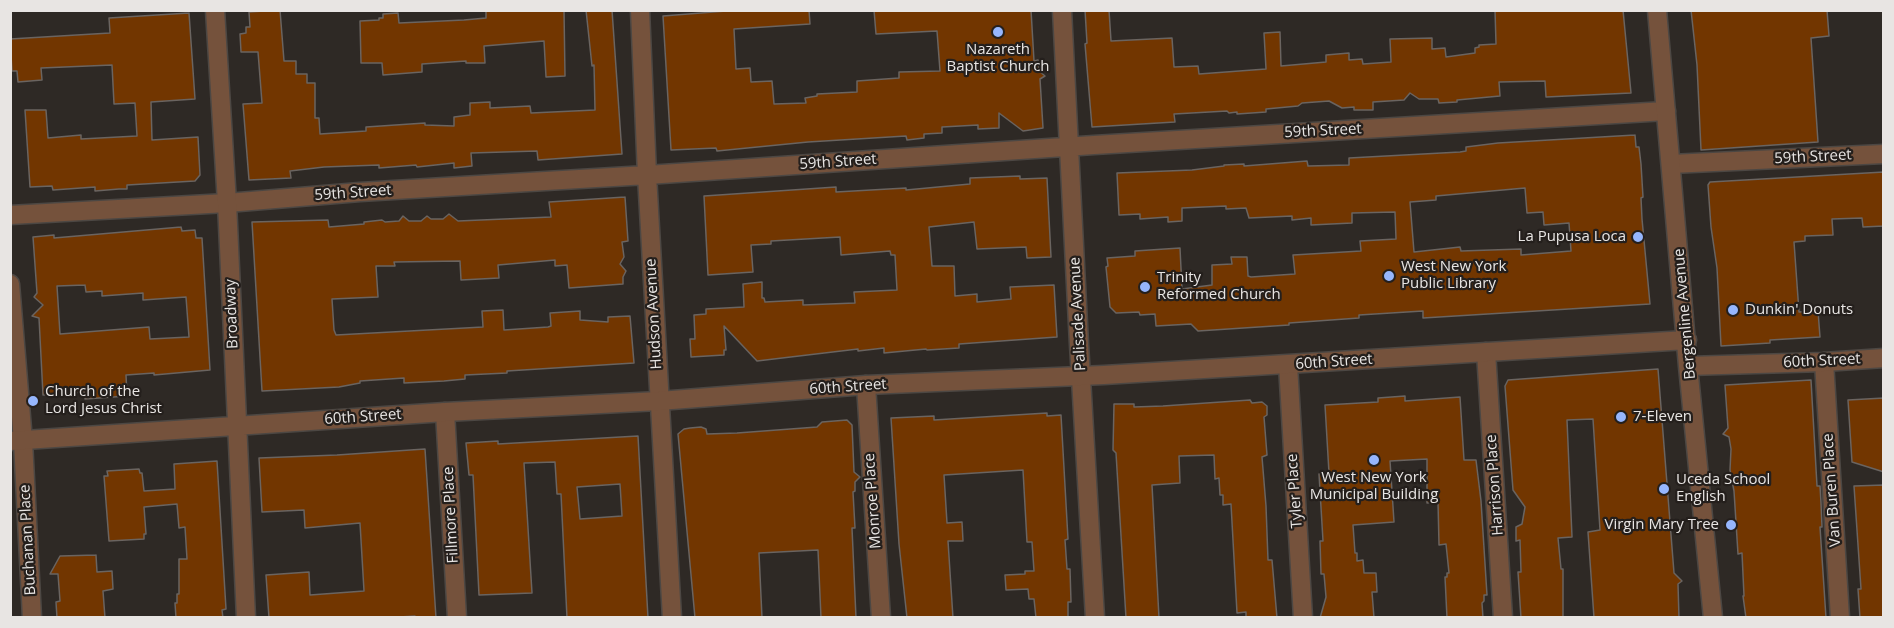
<!DOCTYPE html>
<style>
body{margin:0}
#map{position:relative;width:1894px;height:628px;overflow:hidden;background:#2e2925;font-family:"Open Sans",sans-serif}
canvas{display:block}
.frame{position:absolute;inset:0;border:12px solid #e8e5e3;pointer-events:none}
</style>
<div id="map">
<canvas width="1894" height="628"></canvas>
<div class="frame"></div>
</div>
<script>
const context = document.querySelector('canvas').getContext('2d');
context.lineJoin = 'round';
function paint(path, color) { context.fillStyle = color; context.fill(path, 'evenodd'); }
const poly = rows => new Path2D(rows.map(r => 'M' + r).join(''));
function strokePath(path, color, width, dash) { context.strokeStyle = color; context.lineWidth = width; context.lineCap = dash ? 'butt' : 'round'; context.setLineDash(dash || []); context.stroke(path); }
function drawText(font, color, halo, rows, align = 'center') {
  context.font = font + ' "Open Sans",sans-serif'; context.lineWidth = 4.5; context.setLineDash([]); context.textBaseline = 'middle'; context.strokeStyle = halo; context.fillStyle = color; for (const [text, x, y, turn = 0] of rows) {
    context.save(); context.translate(x, y); context.rotate((+turn || 0) * Math.PI / 180); context.textAlign = isNaN(turn) ? turn : align; if (halo) context.strokeText(text, 0, 0); context.fillText(text, 0, 0); context.restore();
  }
}
const building = poly([
 [280,10,284,61,296,61,296,74,307,74,307,83,315,83,315,118,319,118,320,134,366,131,366,127,425,123,425,125,454,126,454,117,470,115,470,103,490,102,490,108,530,106,531,113,595,110,594,65,592,66,586,10,612,10,622,154,538,160,537,151,471,153,472,166,454,168,454,163,417,167,416,165,379,168,379,165,324,167,290,171,291,178,249,180,243,104,262,103,258,52,241,52,240,34,246,33,246,27,250,27,249,12,280,10],
 [486,10,564,10,565,76,546,77,544,41,484,46,485,63,466,63,466,61,422,64,422,72,383,75,382,63,361,63,360,21,379,20,379,18,383,18,383,14,398,13,399,23,464,20,486,18,486,10],
 [739,10,809,10,810,24,734,29,736,69,750,68,751,82,772,81,774,104,806,103,805,98,817,96,817,94,857,92,857,81,899,78,899,72,940,71,937,31,876,34,874,10,1031,10,1034,61,1038,60,1039,71,1045,76,1040,79,1043,128,1023,131,999,113,999,128,978,129,978,125,942,127,942,133,924,134,924,138,907,140,906,136,808,142,717,151,716,148,671,150,663,16,739,10],
 [1085,10,1109,10,1111,41,1172,38,1174,67,1198,66,1199,74,1266,69,1264,33,1280,32,1281,66,1326,62,1326,55,1349,53,1349,60,1362,59,1363,64,1391,62,1390,39,1432,38,1432,49,1445,48,1446,57,1475,53,1475,48,1479,47,1479,45,1496,44,1495,10,1623,10,1631,93,1546,97,1545,81,1499,82,1500,96,1457,100,1457,102,1439,103,1438,99,1419,99,1410,93,1404,100,1373,102,1373,110,1354,110,1354,107,1342,108,1329,101,1302,103,1298,106,1266,109,1266,112,1237,114,1237,112,1229,113,1227,111,1174,114,1175,122,1092,127,1085,44,1087,43,1085,10],
 [1691,10,1827,10,1829,36,1811,38,1818,142,1701,150,1697,65,1691,10],
 [189,13,195,99,151,102,152,140,198,137,200,175,195,181,127,185,127,189,119,189,95,191,95,187,53,190,52,186,30,187,25,110,46,110,48,138,81,135,81,139,137,136,135,103,114,104,112,65,41,68,42,80,18,82,17,71,12,71,10,39,110,33,109,18,189,13],
 [1635,135,1636,147,1639,147,1641,164,1643,197,1641,198,1642,219,1650,304,1423,318,1423,311,1359,315,1359,318,1289,323,1289,325,1198,331,1191,324,1156,326,1155,314,1140,315,1139,312,1116,313,1110,307,1106,267,1108,266,1107,258,1135,256,1135,251,1180,248,1182,289,1212,285,1212,265,1232,264,1231,257,1247,257,1248,276,1251,277,1295,274,1293,255,1361,251,1360,241,1396,239,1395,212,1352,213,1352,223,1311,225,1311,218,1292,220,1292,216,1249,218,1246,208,1226,209,1226,206,1182,208,1182,221,1168,222,1168,217,1140,219,1140,214,1119,215,1117,173,1192,170,1224,166,1224,165,1244,164,1244,166,1307,161,1308,166,1349,165,1349,158,1460,152,1466,151,1466,147,1498,143,1635,135],
 [1525,188,1527,213,1543,212,1544,225,1569,223,1571,251,1521,255,1521,249,1461,251,1460,247,1414,252,1410,202,1436,200,1436,196,1525,188],
 [1884,172,1884,226,1863,227,1862,218,1832,219,1833,235,1805,236,1805,241,1794,242,1799,312,1818,311,1820,337,1770,340,1770,343,1721,346,1717,268,1711,227,1708,185,1710,182,1884,172],
 [1020,176,1020,179,1047,178,1051,257,1027,258,1026,247,977,249,974,222,929,227,932,266,954,266,955,296,977,294,977,302,1011,299,1010,287,1054,285,1057,337,959,344,959,348,927,350,926,349,884,353,884,348,858,351,858,349,757,361,724,326,726,350,724,350,724,355,691,357,690,339,695,339,694,315,706,314,706,309,744,307,743,284,762,282,762,298,764,298,765,302,803,300,803,305,855,303,854,292,897,290,895,255,891,255,890,251,841,255,840,237,771,241,771,244,751,245,753,272,708,275,704,196,836,187,836,192,906,188,906,190,970,184,970,178,1020,176],
 [625,197,628,241,622,242,624,257,620,264,626,271,623,277,623,284,569,288,567,265,555,266,555,260,498,265,499,278,461,280,460,261,394,262,395,266,376,266,378,297,332,299,334,330,336,335,483,327,482,311,503,310,504,330,548,327,551,326,550,313,580,311,580,320,608,322,608,317,630,316,634,363,507,371,507,373,465,375,465,379,444,381,404,383,404,378,360,381,360,383,339,387,262,391,252,222,328,220,329,227,364,224,364,222,382,220,385,222,399,221,403,216,409,221,421,221,427,216,431,219,443,219,449,214,458,221,551,217,549,202,625,197],
 [181,227,182,231,195,230,196,238,202,238,210,370,154,375,154,373,126,375,127,396,85,399,85,392,43,395,39,318,32,316,43,305,34,297,37,293,33,237,54,235,54,238,181,227],
 [85,285,86,292,102,291,102,296,143,293,143,300,186,297,189,337,150,339,149,327,60,334,57,286,85,285],
 [1658,369,1674,573,1682,581,1678,584,1679,618,1594,618,1588,532,1600,530,1593,419,1567,420,1572,537,1558,538,1561,569,1563,569,1563,618,1521,618,1518,572,1521,572,1520,540,1516,541,1516,527,1522,524,1525,507,1513,490,1505,386,1508,380,1658,369],
 [1811,380,1817,486,1820,486,1821,503,1822,527,1820,527,1826,618,1746,618,1743,596,1744,596,1742,553,1738,554,1734,491,1730,470,1731,449,1729,437,1723,434,1728,428,1725,385,1811,380],
 [1405,396,1405,401,1460,397,1464,460,1476,460,1481,501,1487,595,1484,595,1484,601,1482,603,1483,618,1447,618,1445,577,1447,577,1447,573,1449,573,1446,544,1439,545,1438,502,1427,503,1427,459,1390,461,1394,522,1353,525,1355,553,1357,553,1357,561,1363,560,1364,573,1376,573,1377,592,1372,592,1374,618,1320,618,1326,597,1324,574,1321,574,1320,541,1323,541,1319,474,1329,473,1325,405,1378,402,1378,398,1405,396],
 [1884,398,1884,472,1852,462,1848,400,1884,398],
 [1250,400,1252,403,1262,402,1267,406,1267,415,1264,417,1267,455,1262,457,1266,506,1268,560,1272,560,1277,618,1246,618,1246,612,1237,613,1231,504,1223,505,1223,495,1220,495,1219,478,1215,479,1214,455,1179,456,1180,483,1152,485,1159,618,1126,618,1116,453,1113,450,1114,404,1134,404,1134,407,1163,406,1250,400],
 [1047,413,1047,416,1061,415,1068,539,1065,540,1067,569,1070,569,1071,602,1068,602,1068,618,1036,618,1034,599,1029,599,1028,589,1006,590,1005,575,1025,574,1025,571,1034,571,1032,542,1027,542,1023,470,944,475,947,523,962,522,963,541,948,541,953,618,907,618,899,544,891,418,934,416,934,420,1047,413],
 [847,420,852,425,854,472,860,477,855,482,855,491,853,492,855,528,852,528,856,618,821,618,818,550,759,553,762,618,695,618,678,434,684,429,690,428,701,427,706,429,707,434,737,433,817,427,822,422,847,420],
 [638,436,648,618,567,618,561,494,557,494,555,462,524,463,532,593,479,595,473,475,469,475,466,443,498,441,498,444,638,436],
 [620,484,622,516,580,519,577,487,620,484],
 [425,449,436,618,416,618,415,616,384,618,269,618,266,575,309,572,310,595,364,591,360,523,305,528,304,510,262,512,259,458,337,455,425,449],
 [217,461,226,609,222,610,223,618,176,618,175,603,177,603,177,594,179,594,179,559,187,559,185,527,179,528,177,504,144,507,146,534,144,534,144,539,109,541,104,476,108,476,107,471,139,469,140,473,142,473,144,491,175,489,174,464,217,461],
 [1884,485,1884,618,1860,618,1858,589,1861,589,1854,486,1884,485],
 [96,555,97,572,112,571,113,589,103,591,105,618,57,618,56,602,60,601,58,574,50,574,60,556,96,555]
]);
paint(building, '#723600');
strokePath(building, '#6a6460', 1.5);
const minor = poly([
 [640,10,647,175,672,618],
 [1062,10,1079,344,1095,618],
 [1671,164,1884,154],
 [10,215,227,203,360,192,647,175,1094,145,1666,111],
 [10,284,23,441,32,618],
 [1486,352,1503,618],
 [1824,362,1840,618],
 [1288,365,1303,618],
 [866,385,881,618],
 [445,412,457,618]
]);
const tertiary = poly([
 [215,10,227,203,246,618],
 [1657,10,1688,366,1713,618],
 [1688,366,1824,362,1884,358],
 [10,441,445,412,659,401,866,385,1104,375,1687,340]
]);
strokePath(minor, '#4c4743', 21);
strokePath(tertiary, '#4c4743', 21);
strokePath(minor, '#75523c', 18);
strokePath(tertiary, '#75523c', 18);
for (const [x, y, r, color] of [
 [998,32,6,"#96b6fd"],
 [1638,237,6,"#96b6fd"],
 [1389,276,6,"#96b6fd"],
 [1145,287,6,"#96b6fd"],
 [1733,310,6,"#96b6fd"],
 [33,401,6,"#96b6fd"],
 [1621,417,6,"#96b6fd"],
 [1374,460,6,"#96b6fd"],
 [1664,489,6,"#96b6fd"],
 [1731,525,6,"#96b6fd"]
]) { const dot = new Path2D(); dot.arc(x, y, r, 0, 2 * Math.PI); context.fillStyle = color; context.fill(dot); strokePath(dot, '#241f1c', 2); }
drawText('15px', '#e8e5e3', '#241f1c', [
 ["Nazareth",998,50,"center"],
 ["Baptist Church",998,67,"center"],
 ["La Pupusa Loca",1626,237,"right"],
 ["West New York",1401,267],
 ["Public Library",1401,284],
 ["Trinity",1157,278],
 ["Reformed Church",1157,295],
 ["Dunkin' Donuts",1745,310],
 ["Church of the",45,392],
 ["Lord Jesus Christ",45,409],
 ["7-Eleven",1633,417],
 ["West New York",1374,478,"center"],
 ["Municipal Building",1374,495,"center"],
 ["Uceda School",1676,480],
 ["English",1676,497],
 ["Virgin Mary Tree",1719,525,"right"]
], 'left');
drawText('15px', '#e8e5e3', '#241f1c', [
 ["59th Street",1323,131,-3],
 ["59th Street",1813,157,-3],
 ["59th Street",838,162,-4],
 ["59th Street",353,193,-4],
 ["Broadway",232,314,-92],
 ["Hudson Avenue",654,314,-93],
 ["Palisade Avenue",1078,314,-93],
 ["Bergenline Avenue",1685,314,-95],
 ["60th Street",1822,361,-3],
 ["60th Street",1334,362,-4],
 ["60th Street",848,387,-4],
 ["60th Street",363,417,-4],
 ["Harrison Place",1495,485,-94],
 ["Van Buren Place",1832,490,-94],
 ["Tyler Place",1295,491,-94],
 ["Monroe Place",873,501,-94],
 ["Fillmore Place",451,515,-93],
 ["Buchanan Place",28,540,-93]
]);
</script>
